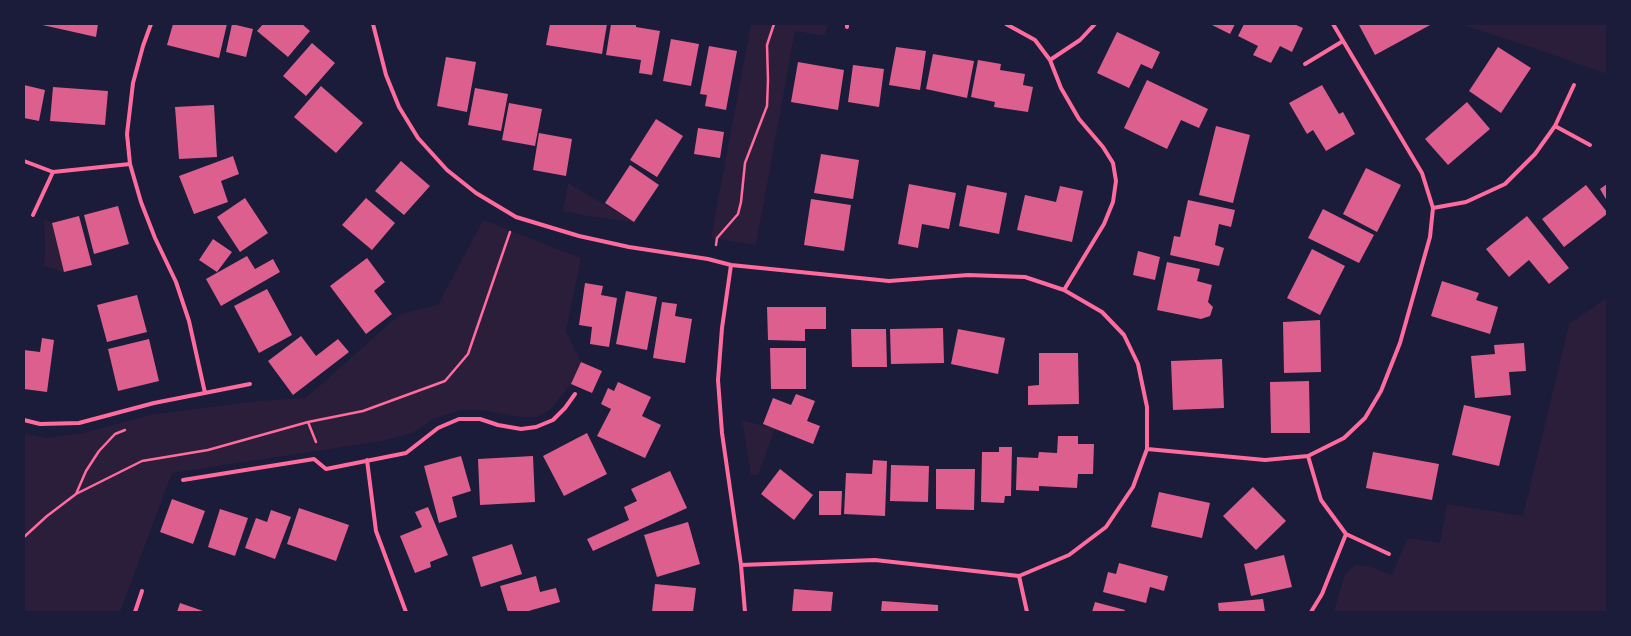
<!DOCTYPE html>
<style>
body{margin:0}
#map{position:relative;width:1631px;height:636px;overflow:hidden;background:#1b1b3a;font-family:"Source Sans 3",sans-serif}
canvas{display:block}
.frame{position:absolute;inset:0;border:25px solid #1b1b3a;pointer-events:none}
</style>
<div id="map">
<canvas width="1631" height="636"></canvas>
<div class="frame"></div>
</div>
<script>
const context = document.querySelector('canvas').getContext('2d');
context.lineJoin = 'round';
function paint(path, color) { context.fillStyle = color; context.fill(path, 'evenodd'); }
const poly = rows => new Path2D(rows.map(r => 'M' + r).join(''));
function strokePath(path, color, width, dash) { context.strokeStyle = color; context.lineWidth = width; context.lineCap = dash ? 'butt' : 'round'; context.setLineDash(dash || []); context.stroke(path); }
paint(poly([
 [751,24,828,24,825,36,795,31,756,245,711,238],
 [1460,24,1607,24,1607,74,1542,51],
 [568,183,634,222,592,217,563,211],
 [44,219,52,223,64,272,44,266,45,246],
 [483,220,581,258,566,331,581,362,571,384,550,410,537,417,520,417,480,410,461,410,433,419,412,433,382,441,172,473,120,612,24,612,24,433,46,438,84,433,150,415,257,401,306,398,400,314,438,305],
 [1607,298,1607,612,1334,612,1343,580,1346,573,1356,565,1368,566,1392,575,1407,539,1417,539,1440,543,1447,504,1523,516,1569,324],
 [742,420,775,429,758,475,751,475]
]), '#2a1e3b');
paint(poly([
 [38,24,98,24,96,37],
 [173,24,227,24,219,58,167,45],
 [232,24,253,29,246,57,226,52],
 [263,24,302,24,310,31,288,57,257,31],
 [550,24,607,24,602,54,546,45],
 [611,24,636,24,636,27,660,31,652,75,639,73,641,60,606,55],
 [1210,24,1235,24,1230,34],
 [1244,24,1294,24,1303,28,1292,52,1280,46,1271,63,1253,55,1258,46,1238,36],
 [1361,24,1432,24,1375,55,1359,25],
 [1117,32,1160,52,1152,69,1141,64,1129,88,1097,73],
 [671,39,699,44,691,86,663,81],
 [312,43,335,63,306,96,283,76],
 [709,46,737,51,726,110,705,106,707,95,700,94],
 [896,47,926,51,920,90,889,85],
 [1498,47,1531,68,1501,113,1469,91],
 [933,54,974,61,967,98,926,89],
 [446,57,476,62,467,112,437,106],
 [978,60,1001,64,1000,70,1025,74,1023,85,1033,87,1028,112,994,107,995,102,971,97],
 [798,62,844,70,838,110,791,102],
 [853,65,884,69,879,107,848,102],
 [1147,80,1208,109,1199,128,1181,120,1167,149,1124,128],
 [24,85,45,90,39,121,24,118],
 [1322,85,1339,114,1343,112,1355,134,1326,151,1313,130,1307,134,1289,103],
 [321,86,363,123,336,153,294,117],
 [53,87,108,91,105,125,50,121],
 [475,88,508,94,501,131,468,125],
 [1467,102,1490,129,1448,165,1425,139],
 [509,103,542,109,535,146,502,140],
 [214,105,217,157,179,159,175,107],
 [656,119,683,136,657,177,630,160],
 [1216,126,1250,135,1233,203,1199,195],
 [698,128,724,132,720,158,694,154],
 [539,133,572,139,566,176,533,170],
 [821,154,859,160,853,199,814,193],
 [233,156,239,174,221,181,228,202,194,214,179,176],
 [401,161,430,186,404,215,375,191],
 [630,165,659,185,634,222,605,203],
 [1366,168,1401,185,1377,232,1343,214],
 [909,184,956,193,949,229,922,224,918,248,898,244],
 [1607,184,1607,201,1600,189],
 [967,185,1007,193,999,234,959,226],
 [1586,185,1607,212,1607,214,1564,247,1542,219],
 [1060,186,1083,191,1072,242,1017,230,1025,195,1056,202],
 [245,198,268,233,240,252,217,217],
 [366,198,395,223,372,250,342,225],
 [811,199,851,205,844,251,804,245],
 [1188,200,1235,210,1231,227,1219,224,1215,245,1224,248,1219,266,1170,255,1174,236,1180,237],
 [118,206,129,244,94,254,84,215],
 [1323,209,1374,235,1359,263,1308,238],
 [79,216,92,265,64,272,52,223],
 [1527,216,1569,268,1549,284,1529,260,1509,277,1486,249],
 [213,239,232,252,217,272,199,260],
 [1312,249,1345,266,1320,315,1287,298],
 [1138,251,1160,257,1155,280,1133,275],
 [247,256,255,269,273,259,280,272,221,306,206,279],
 [367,258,385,282,374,291,392,314,366,334,330,286],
 [1167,262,1200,269,1197,281,1212,285,1208,302,1213,307,1210,316,1201,319,1157,310],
 [1442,281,1479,293,1476,300,1498,307,1490,334,1431,316],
 [585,283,603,286,601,295,617,298,609,347,590,344,592,327,579,325],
 [267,289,292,335,259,353,234,306],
 [626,291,657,297,647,350,616,344],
 [137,295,147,332,107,342,97,305],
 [662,302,677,304,675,316,692,319,685,363,653,358],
 [767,307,826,307,826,329,805,329,805,341,768,340],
 [1320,320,1321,372,1284,373,1283,322],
 [943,328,944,363,891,364,890,329],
 [851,329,886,329,887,367,852,367],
 [958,329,1005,338,998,374,951,364],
 [301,336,316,356,338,339,349,352,293,395,268,361],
 [42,338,54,340,47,392,24,389,24,350,40,352],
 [149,339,159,381,118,391,108,349],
 [1524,343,1526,371,1509,372,1511,395,1475,398,1471,356,1495,354,1494,345],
 [770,348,806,348,806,389,771,389],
 [1039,353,1078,353,1079,404,1028,405,1028,386,1039,385],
 [1222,359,1224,408,1173,410,1171,361],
 [581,362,602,371,592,393,571,384],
 [1309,381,1310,433,1271,433,1270,382],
 [618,382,651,397,642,416,661,425,645,458,597,436,611,409,601,404,608,388,614,391],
 [796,394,815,401,807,421,820,426,813,444,763,424,773,398,791,405],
 [1464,405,1511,416,1499,466,1452,455],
 [587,433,607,474,564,496,543,456],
 [1058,436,1078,436,1078,444,1094,444,1093,474,1078,474,1077,488,1039,486,1039,491,1016,490,1017,457,1038,458,1039,452,1057,453],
 [999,447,1012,447,1011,496,1005,496,1004,503,981,502,982,452,999,452],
 [1373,452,1439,464,1432,500,1366,488],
 [461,456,471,491,452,497,457,517,439,523,424,466],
 [533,456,535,502,480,505,478,459],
 [873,460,887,461,885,516,844,514,846,473,872,474],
 [891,465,929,466,928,502,890,501],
 [780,469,813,495,794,520,761,494],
 [936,469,975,469,974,510,936,509],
 [670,471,687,508,593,551,587,539,629,520,624,507,637,501,631,489],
 [1253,487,1286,521,1256,550,1223,516],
 [819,491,842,491,841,515,819,515],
 [1159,492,1210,503,1202,538,1151,527],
 [172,499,205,511,193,544,160,532],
 [428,507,448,555,430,562,431,567,415,573,400,536,422,527,415,512],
 [299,508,349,525,336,561,287,544],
 [220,509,248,518,235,556,208,547],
 [271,510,291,517,275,559,245,548,256,518,267,522],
 [688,522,700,564,657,577,644,535],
 [512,544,522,574,481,587,472,557],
 [1284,555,1292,587,1251,596,1244,564],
 [1119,563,1168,576,1164,591,1150,587,1146,603,1103,592,1108,572,1116,574],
 [536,576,540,592,556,588,560,602,525,612,508,612,500,586],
 [655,584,696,588,693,612,652,612],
 [794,589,833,592,831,612,792,612],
 [1263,599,1265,612,1219,612,1218,603],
 [882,601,938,605,938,612,881,612],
 [1095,602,1125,610,1124,612,1092,612],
 [180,603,206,612,177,612]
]), '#dd5f8e');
strokePath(poly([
 [716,245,717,238,738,214,741,202,745,163,767,106,768,80,767,45,774,24],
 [308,422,316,442],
 [76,494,86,471,99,451,115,434,125,430],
 [24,537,47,516,76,494,142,461,208,450,308,422,363,411,445,381,468,354,510,232]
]), '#ff6b9d', 2.5);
strokePath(poly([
 [151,24,143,46,133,83,127,134,130,164,141,202,155,238,176,282,189,321,205,393],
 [373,24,386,75,399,107,418,138,447,170,476,193,516,217,579,236,629,247,708,259,731,265,889,281,968,275,1025,277,1064,290,1102,312,1124,335,1138,364,1147,407,1147,449,1133,487,1106,527,1069,555,1019,576,875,560,741,565],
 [1006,24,1035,40,1050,60,1061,88,1079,119,1103,147,1113,163,1116,181,1113,202,1104,224,1064,290],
 [847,27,847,24],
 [1050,60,1080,40,1095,24],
 [1305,64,1343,41],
 [1555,126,1590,145],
 [24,161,53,172,130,164],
 [1433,208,1466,202,1505,184,1535,154,1555,126,1574,85],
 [33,215,53,172],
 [731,265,722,328,718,380,722,433,741,565,745,612],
 [24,420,40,424,79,423,154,403,250,384],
 [1147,449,1265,460,1308,456,1344,438,1365,418,1381,391,1400,343,1430,237,1433,208,1422,173,1333,24],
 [1308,456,1321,500,1346,534,1389,554],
 [367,460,376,531,406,612],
 [183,480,314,459,326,469,406,453,438,428,459,419,480,419,498,425,521,429,536,427,553,420,565,408,575,394],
 [1019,576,1027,612],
 [135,612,142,591],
 [1311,612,1322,594,1346,534]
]), '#ff6b9d', 4);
</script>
